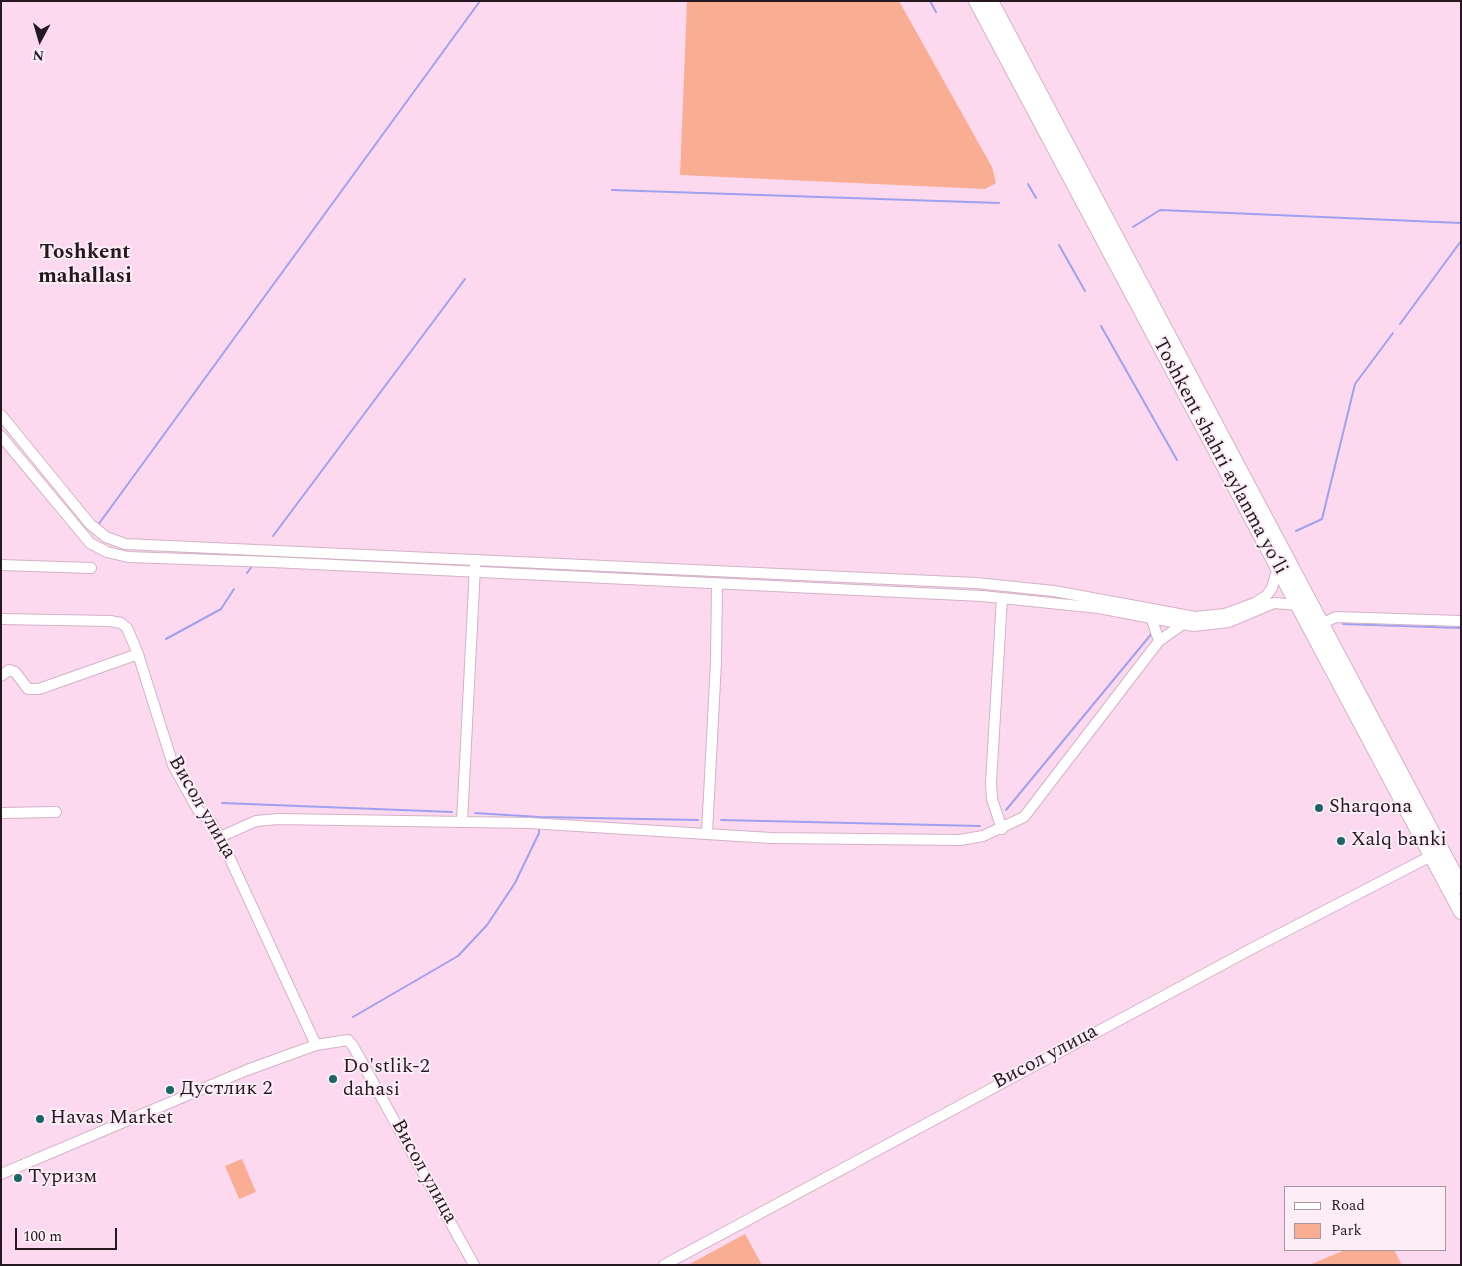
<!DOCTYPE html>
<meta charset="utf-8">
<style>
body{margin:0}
#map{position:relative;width:1462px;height:1266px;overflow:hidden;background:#fdd9ef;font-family:Spectral,serif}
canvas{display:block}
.frame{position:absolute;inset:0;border:2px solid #251820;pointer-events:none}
.legend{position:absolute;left:1284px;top:1186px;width:162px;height:65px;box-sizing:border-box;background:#fcedf6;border:1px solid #a698a0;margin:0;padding:6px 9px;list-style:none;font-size:15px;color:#251820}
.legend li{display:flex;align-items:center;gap:10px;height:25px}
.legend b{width:25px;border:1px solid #a698a0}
.north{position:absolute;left:15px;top:15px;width:50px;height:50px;-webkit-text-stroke:4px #fcedf6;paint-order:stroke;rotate:186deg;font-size:14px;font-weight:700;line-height:20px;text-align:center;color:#251820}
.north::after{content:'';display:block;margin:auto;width:18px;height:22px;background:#251820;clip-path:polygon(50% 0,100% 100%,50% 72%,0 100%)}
.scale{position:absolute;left:15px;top:1228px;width:102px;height:22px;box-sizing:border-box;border:2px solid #251820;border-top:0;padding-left:6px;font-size:15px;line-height:18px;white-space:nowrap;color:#251820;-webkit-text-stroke:4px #fcedf6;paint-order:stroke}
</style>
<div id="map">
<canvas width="1462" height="1266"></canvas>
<div class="frame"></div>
<ul class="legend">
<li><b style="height:6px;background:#fff"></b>Road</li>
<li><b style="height:14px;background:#f9ad93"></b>Park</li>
</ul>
<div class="north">N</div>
<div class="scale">100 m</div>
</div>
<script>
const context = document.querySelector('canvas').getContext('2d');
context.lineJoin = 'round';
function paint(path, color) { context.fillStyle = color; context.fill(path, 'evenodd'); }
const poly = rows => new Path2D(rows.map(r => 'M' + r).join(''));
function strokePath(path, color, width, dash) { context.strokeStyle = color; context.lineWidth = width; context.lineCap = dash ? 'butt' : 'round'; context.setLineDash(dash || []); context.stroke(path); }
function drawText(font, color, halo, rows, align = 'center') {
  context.font = font + ' Spectral,serif'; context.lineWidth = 4; context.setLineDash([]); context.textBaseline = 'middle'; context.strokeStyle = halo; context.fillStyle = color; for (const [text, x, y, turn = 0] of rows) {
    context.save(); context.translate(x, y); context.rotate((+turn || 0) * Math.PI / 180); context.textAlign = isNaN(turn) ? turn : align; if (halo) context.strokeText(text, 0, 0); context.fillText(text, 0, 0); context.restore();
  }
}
paint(poly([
 [687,1,899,1,992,167,996,183,985,189,680,175],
 [242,1159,256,1192,239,1199,225,1166],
 [745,1234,762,1265,688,1265],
 [1345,1250,1394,1250,1402,1265,1309,1265]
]), '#f9ad93');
strokePath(poly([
 [930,1,936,12],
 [1211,1,1352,1],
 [1028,184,1036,198],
 [612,190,999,203],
 [1133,227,1160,210,1461,223],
 [1059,245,1085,291],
 [1400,324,1461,241],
 [1101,326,1177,460],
 [98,525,480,1],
 [1296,531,1322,519,1355,384,1393,333],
 [273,536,465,279],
 [247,573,253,565],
 [1343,624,1461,628],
 [166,639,221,609,234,589],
 [222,803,452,812],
 [1006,810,1153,632],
 [475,813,539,817,698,820],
 [721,820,980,826],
 [353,1017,458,956,487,925,515,883,539,833,539,828]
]), '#9fa1f0', 2);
const minor = poly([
 [1,415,90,524,106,537,125,544,976,583,1054,591,1195,617,1225,614,1255,603,1266,596,1272,588,1278,567],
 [1,436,90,543,107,552,128,557,272,562,982,596,1099,608,1193,626,1229,622,1274,603,1298,605],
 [1,565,91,568],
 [1002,598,991,783,992,799,1002,829],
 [1151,617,1159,641],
 [1,619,110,621,121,623,127,628,138,654,173,765,198,810,211,822,220,837,316,1045],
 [1321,624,1336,617,1461,621],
 [1,676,9,670,15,672,28,689,39,689,138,654],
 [1,813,56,812],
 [462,822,475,567],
 [707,833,716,662,717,584],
 [220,837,256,821,278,819,529,823,771,838,960,840,983,836,1024,817,1159,641,1183,624],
 [1,1174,247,1070,316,1045,348,1040,353,1046,474,1265],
 [664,1265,1253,948,1431,856]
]);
const highway = poly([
 [976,1,1461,912],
 [991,1,1461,886]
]);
strokePath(minor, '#d5b2c7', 12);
strokePath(highway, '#d5b2c7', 16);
strokePath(minor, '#fff', 10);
strokePath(highway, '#fff', 14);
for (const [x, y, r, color] of [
 [1319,808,5,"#176565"],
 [1341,841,5,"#176565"],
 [333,1079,5,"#176565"],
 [170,1090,5,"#176565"],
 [40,1119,5,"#176565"],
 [18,1178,5,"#176565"]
]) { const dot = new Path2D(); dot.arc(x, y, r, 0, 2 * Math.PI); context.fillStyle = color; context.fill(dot); strokePath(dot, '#fcedf6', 2); }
drawText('20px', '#251820', '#fcedf6', [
 ["Toshkent shahri aylanma yoʻli",1219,457,62],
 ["Висол улица",201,808,60],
 ["Висол улица",1046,1058,-28],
 ["Висол улица",423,1172,61]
]);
drawText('20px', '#251820', '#fcedf6', [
 ["Sharqona",1329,808],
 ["Xalq banki",1351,841],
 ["Do'stlik-2",343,1068],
 ["dahasi",343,1091],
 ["Дустлик 2",180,1090],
 ["Havas Market",50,1119],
 ["Туризм",28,1178]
], 'left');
drawText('bold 21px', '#251820', '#fcedf6', [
 ["Toshkent",85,254],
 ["mahallasi",85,278]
]);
</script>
